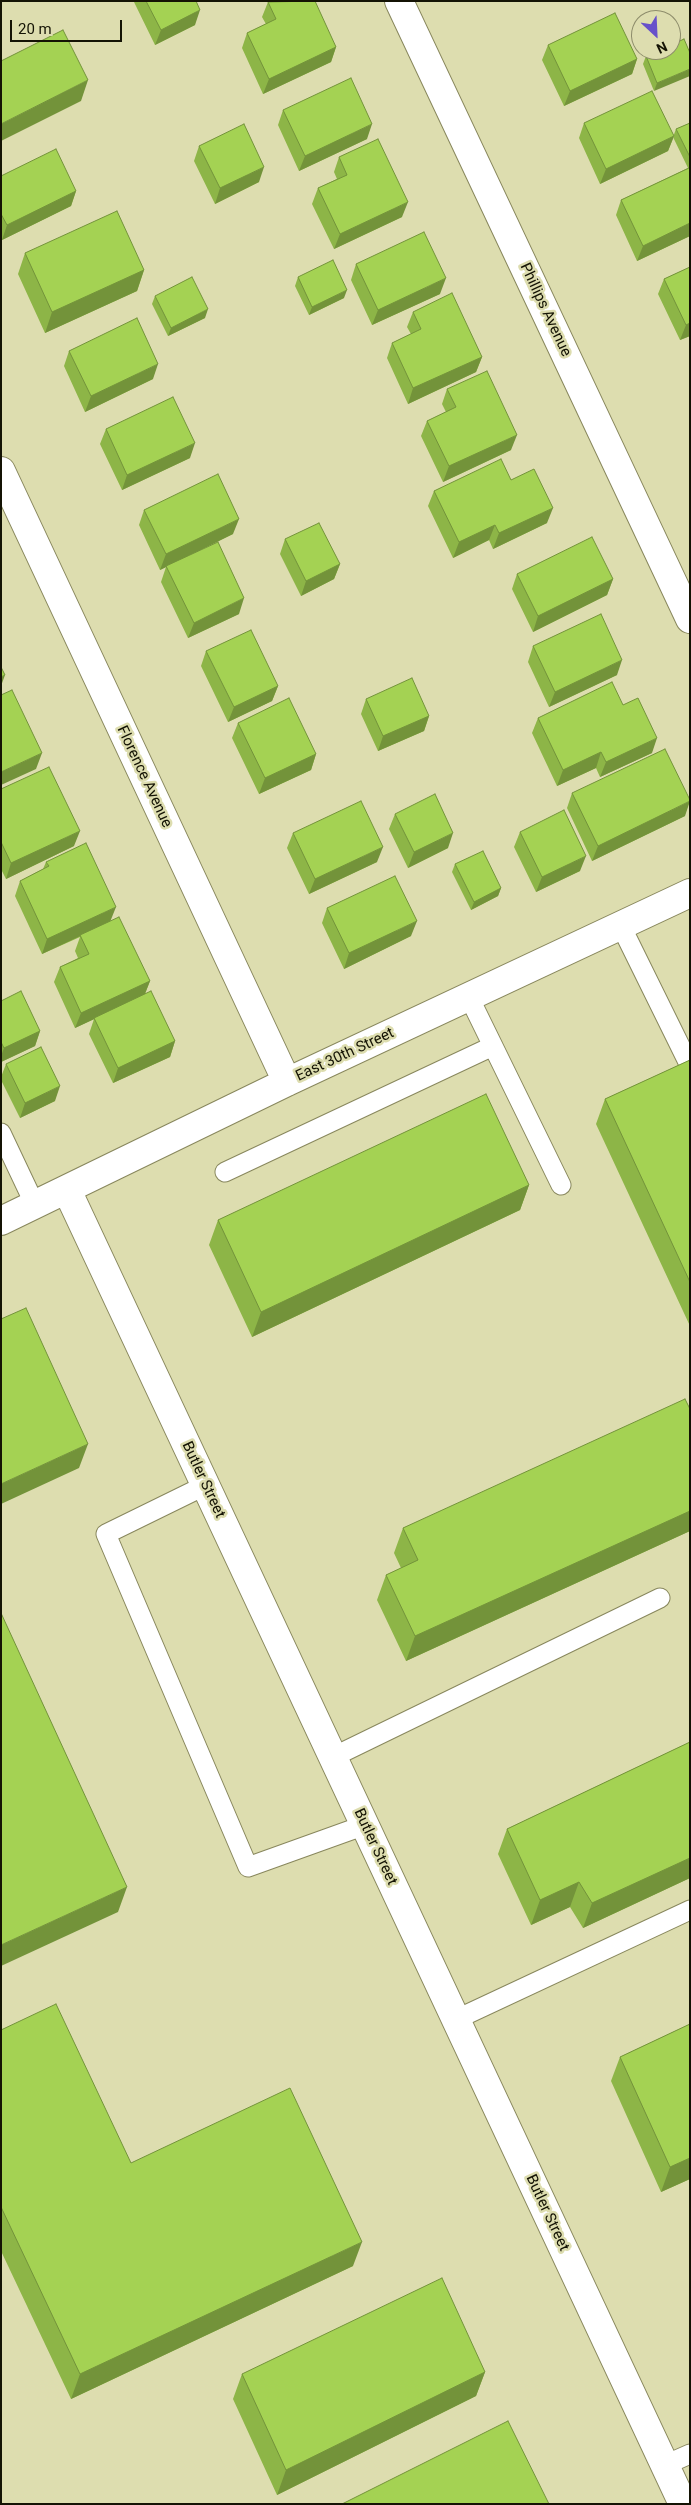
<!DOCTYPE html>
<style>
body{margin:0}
#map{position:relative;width:691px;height:2505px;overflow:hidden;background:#ddddaf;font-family:Roboto,sans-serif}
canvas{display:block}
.frame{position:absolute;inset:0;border:2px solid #141304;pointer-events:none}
.north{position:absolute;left:631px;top:10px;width:50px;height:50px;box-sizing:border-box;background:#ddddaf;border:1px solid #8d8c6b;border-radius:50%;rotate:155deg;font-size:14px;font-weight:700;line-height:20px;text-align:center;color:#141304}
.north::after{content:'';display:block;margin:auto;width:18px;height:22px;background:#6751ca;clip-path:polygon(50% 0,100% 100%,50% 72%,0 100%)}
.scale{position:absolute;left:10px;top:20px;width:112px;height:22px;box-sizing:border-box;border:2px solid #141304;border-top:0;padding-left:6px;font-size:15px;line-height:18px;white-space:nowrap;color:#141304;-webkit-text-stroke:4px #ddddaf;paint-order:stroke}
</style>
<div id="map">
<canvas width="691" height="2505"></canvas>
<div class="frame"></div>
<div class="north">N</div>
<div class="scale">20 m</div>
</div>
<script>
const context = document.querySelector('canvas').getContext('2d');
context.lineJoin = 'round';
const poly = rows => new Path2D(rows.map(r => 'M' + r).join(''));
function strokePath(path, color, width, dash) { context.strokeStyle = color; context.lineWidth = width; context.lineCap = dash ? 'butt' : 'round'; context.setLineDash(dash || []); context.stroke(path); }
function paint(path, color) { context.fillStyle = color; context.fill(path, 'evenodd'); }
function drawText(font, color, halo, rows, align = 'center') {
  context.font = font + ' Roboto,sans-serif'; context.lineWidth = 5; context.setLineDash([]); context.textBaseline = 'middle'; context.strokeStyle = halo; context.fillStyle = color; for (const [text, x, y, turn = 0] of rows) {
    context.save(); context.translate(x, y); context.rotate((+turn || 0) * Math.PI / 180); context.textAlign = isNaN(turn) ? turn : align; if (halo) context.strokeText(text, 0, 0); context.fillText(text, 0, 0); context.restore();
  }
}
const lane = poly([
 [621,926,690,1066],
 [469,997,561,1185],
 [1,1133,35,1205],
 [225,1172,493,1046],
 [206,1485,106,1534,248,1867,365,1825],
 [333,1757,660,1598],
 [457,2019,690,1910],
 [665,2465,690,2454]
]);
const street = poly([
 [399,1,690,619],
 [1,471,287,1082],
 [67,1190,683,2504],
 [1,1221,287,1082,690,893]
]);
strokePath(lane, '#88875d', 21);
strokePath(street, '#88875d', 30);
strokePath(lane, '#fff', 19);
strokePath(street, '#fff', 28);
paint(poly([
 [134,1,196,1,195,25,155,45,134,2],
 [268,2,336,47,331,62,263,94,242,48,247,33,266,24,262,17],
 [684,39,654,91,643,64,646,56],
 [548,45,637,59,632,74,564,106,542,60],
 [283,110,367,139,299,171,278,125],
 [584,123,674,136,668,151,600,184,579,138],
 [690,123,690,236,637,261,616,215,621,200,688,168,673,137,676,129],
 [199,146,259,182,215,204,194,161],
 [339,157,402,217,334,249,312,204,318,188,337,179,334,172],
 [1,176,76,191,71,206,2,240],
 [25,253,144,270,137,291,45,333,18,274],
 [356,264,440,294,372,325,351,280],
 [690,267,690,336,680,340,658,294,664,279],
 [298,277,344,298,309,315,295,286],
 [155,296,205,318,168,336,152,304],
 [413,312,482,357,476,372,408,404,387,358,392,343,411,334,407,327],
 [69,351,153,379,85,412,64,366],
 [447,389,511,450,443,482,421,436,427,421,446,412,442,404],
 [106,429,190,458,122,490,100,444],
 [511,480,547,523,493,549,489,540,453,558,428,506,434,491],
 [144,510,233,534,188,556,239,614,188,638,161,582,166,567,160,570,139,525],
 [285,539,340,564,334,579,301,596,280,554],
 [517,574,613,579,607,595,533,632,512,589],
 [533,646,617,675,549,707,528,662],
 [206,651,278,686,272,701,228,722,201,666],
 [366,699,429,716,424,731,378,751,361,714],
 [623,705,652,753,600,777,596,768,557,786,532,733,538,718],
 [238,723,316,754,311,770,259,794,232,738],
 [1,789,74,846,6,879,1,869],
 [572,793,685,816,592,861,567,808],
 [395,814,448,848,408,868,389,829],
 [520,832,580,871,536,892,514,847],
 [293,833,377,862,309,894,287,848],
 [46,862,111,921,150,981,145,994,175,1041,170,1057,113,1083,89,1034,94,1019,75,1028,54,982,60,967,78,958,75,951,80,937,42,954,15,896,20,881,43,869],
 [455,864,501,888,498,896,471,910,452,872],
 [327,908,411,936,344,969,322,923],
 [1,1001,40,1031,35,1046,1,1062],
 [690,1060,690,1326,596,1124,605,1099],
 [6,1064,55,1101,20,1118,1,1080,1,1077],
 [529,1185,520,1210,252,1337,209,1245,218,1220],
 [690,1409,690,1531,406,1661,377,1600,386,1575,401,1568,394,1553,403,1528],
 [690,1742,690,1878,583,1928,570,1907,531,1925,498,1854,507,1829],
 [690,2024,690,2179,661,2192,611,2081,620,2057],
 [1,2030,131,2163,353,2266,71,2399,1,2251],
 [485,2372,476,2396,277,2495,233,2399,242,2374]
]), '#8db547');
paint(poly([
 [200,10,195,25,155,45,161,30],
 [336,47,331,62,263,94,269,79],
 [637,59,632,74,564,106,570,91],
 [690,69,690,76,654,91,657,83],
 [88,80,81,101,1,141,1,124],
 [372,124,367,139,299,171,305,156],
 [674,136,668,151,600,184,606,169],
 [264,167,259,182,215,204,220,188],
 [76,191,71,206,2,240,7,225],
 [408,202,402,217,334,249,340,234],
 [690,223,690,236,637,261,643,246],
 [144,270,137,291,45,333,52,312],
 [446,278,440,294,372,325,378,310],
 [347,290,344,298,309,315,312,307],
 [208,309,205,318,168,336,171,328],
 [690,323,690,336,680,340,686,325],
 [482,357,476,372,408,404,413,388],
 [158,364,153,379,85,412,91,396],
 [517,435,511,450,443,482,449,466],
 [195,443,190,458,122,490,127,475],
 [553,508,547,523,493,549,499,533],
 [239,519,233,534,160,570,166,554],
 [495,525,489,540,453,558,459,542],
 [340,564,334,579,301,596,306,581],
 [613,579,607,595,533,632,538,616],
 [244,598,239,614,188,638,194,623],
 [622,660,617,675,549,707,555,692],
 [5,675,1,686,1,677],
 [278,686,272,701,228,722,234,707],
 [429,716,424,731,378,751,383,736],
 [657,738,652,753,600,777,606,762],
 [601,752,596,768,557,786,563,770],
 [42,753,36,769,1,785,1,772],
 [316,754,311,770,259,794,265,778],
 [690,801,685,816,592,861,598,846],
 [80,831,74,846,6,879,11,863],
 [453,833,448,848,408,868,414,852],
 [383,847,377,862,309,894,315,879],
 [586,856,580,871,536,892,542,877],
 [501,888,498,896,471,910,474,902],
 [116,907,110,922,42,954,47,939],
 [417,921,411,936,344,969,349,953],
 [150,981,144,996,75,1028,81,1013],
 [40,1031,35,1046,1,1062,1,1056,4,1048],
 [175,1041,170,1057,113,1083,118,1068],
 [60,1086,55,1101,20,1118,25,1103],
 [529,1185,520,1210,252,1337,261,1312],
 [88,1444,79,1468,1,1504,1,1484],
 [690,1511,690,1531,406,1661,415,1636],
 [690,1858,690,1878,583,1928,592,1903],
 [579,1882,570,1907,531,1925,540,1900],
 [127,1887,118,1912,1,1966,1,1945],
 [690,2158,690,2179,661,2192,670,2167],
 [362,2242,353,2266,71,2399,80,2374],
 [485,2372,476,2396,277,2495,286,2470]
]), '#73933a');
const building = poly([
 [146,1,196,1,200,10,161,30,146,1],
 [315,1,336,47,269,79,247,33,276,19,268,2,315,1],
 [615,13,637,59,570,91,548,45,615,13],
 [63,30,88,80,1,124,1,61,63,30],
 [684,39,690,53,690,69,657,83,646,56,659,50,671,50,671,45,684,39],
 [351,78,372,124,305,156,283,110,351,78],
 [652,91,674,136,606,169,584,123,652,91],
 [690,123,690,157,676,129,690,123],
 [244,124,264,167,220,188,199,146,244,124],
 [378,139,408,202,340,234,318,188,347,175,339,157,378,139],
 [56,149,76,191,7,225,1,214,1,176,56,149],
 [689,168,690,169,690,223,643,246,621,200,689,168],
 [117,211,144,270,52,312,25,253,117,211],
 [424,232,446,278,378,310,356,264,424,232],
 [333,260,347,290,312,307,298,277,333,260],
 [690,267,690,323,686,325,664,279,690,267],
 [192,277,208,309,171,328,155,296,192,277],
 [452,293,482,357,413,388,392,343,421,329,413,312,452,293],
 [137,318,158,364,91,396,69,351,137,318],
 [487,371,517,435,449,466,427,421,456,407,447,389,487,371],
 [173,397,195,443,127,475,106,429,173,397],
 [501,459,511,480,534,469,553,508,499,533,495,525,459,542,434,491,501,459],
 [218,474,239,519,166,554,144,510,218,474],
 [319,523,340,564,306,581,285,539,319,523],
 [592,537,613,579,538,616,517,574,592,537],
 [218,542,244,598,194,623,166,566,218,542],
 [601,614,622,660,555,692,533,646,601,614],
 [251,630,278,686,234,707,206,651,251,630],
 [1,667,5,675,1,677,1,667],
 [412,678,429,716,383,736,366,699,412,678],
 [612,682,623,705,638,698,657,738,606,762,601,752,563,770,538,718,612,682],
 [12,690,42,753,1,772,1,695,12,690],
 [289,698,316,754,265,778,238,723,289,698],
 [665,749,690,800,690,801,598,846,572,793,665,749],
 [49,767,80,831,11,863,1,842,1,789,49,767],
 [435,794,453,833,414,852,395,814,435,794],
 [361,801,383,847,315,879,293,833,361,801],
 [564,810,586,856,542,877,520,832,564,810],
 [86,843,116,907,47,939,20,881,49,866,46,862,86,843],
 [483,851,501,888,474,902,455,864,483,851],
 [395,876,417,921,349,953,327,908,395,876],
 [119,917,150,981,81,1013,60,967,89,954,80,935,119,917],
 [21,991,40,1031,4,1048,1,1042,1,1001,21,991],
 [151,991,175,1041,118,1068,94,1018,151,991],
 [41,1047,60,1086,25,1103,6,1064,41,1047],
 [690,1060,690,1282,605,1099,690,1060],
 [486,1094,529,1185,261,1312,218,1220,486,1094],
 [26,1308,88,1444,1,1484,1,1319,26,1308],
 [685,1399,690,1409,690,1511,415,1636,386,1575,418,1560,403,1528,685,1399],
 [1,1613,127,1887,1,1945,1,1613],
 [690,1742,690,1858,592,1903,579,1882,540,1900,507,1829,690,1742],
 [56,2004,131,2163,290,2088,362,2242,80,2374,1,2207,1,2030,56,2004],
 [690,2024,690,2158,670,2167,620,2057,690,2024],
 [442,2278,485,2372,286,2470,242,2374,442,2278],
 [508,2421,549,2504,342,2504,508,2421]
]);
paint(building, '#a4d253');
strokePath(building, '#73933a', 1);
drawText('15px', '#141304', '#ddddaf', [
 ["Phillips Avenue",545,310,65],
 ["Florence Avenue",144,777,65],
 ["East 30th Street",345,1055,-25],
 ["Butler Street",203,1480,65],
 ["Butler Street",375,1847,65],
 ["Butler Street",547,2213,65]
]);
</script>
